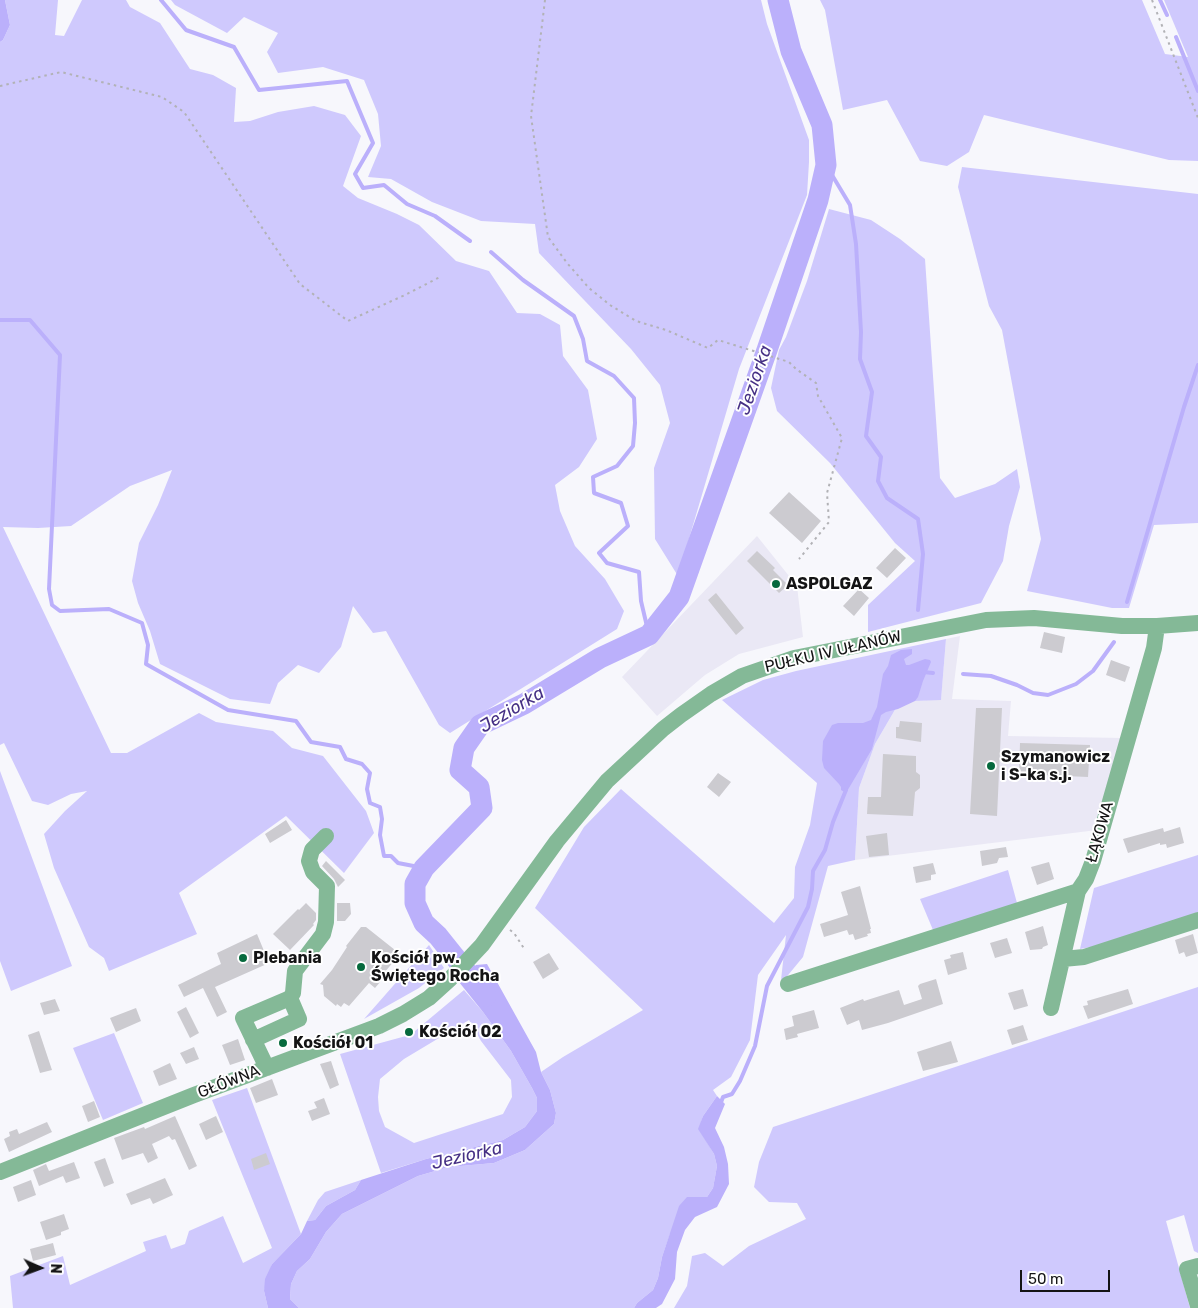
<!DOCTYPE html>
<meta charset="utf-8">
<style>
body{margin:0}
#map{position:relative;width:1198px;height:1308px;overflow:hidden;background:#f7f7fc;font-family:Rubik,sans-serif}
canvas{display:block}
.north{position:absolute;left:15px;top:1243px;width:50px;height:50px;-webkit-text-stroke:4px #fff;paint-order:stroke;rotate:92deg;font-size:14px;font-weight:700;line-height:20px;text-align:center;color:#141415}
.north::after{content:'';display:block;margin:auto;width:18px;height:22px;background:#141415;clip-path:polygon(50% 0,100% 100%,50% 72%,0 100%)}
.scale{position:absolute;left:1020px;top:1270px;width:90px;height:22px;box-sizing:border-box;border:2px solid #141415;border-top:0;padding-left:6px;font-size:15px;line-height:18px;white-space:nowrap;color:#141415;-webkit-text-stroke:4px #fff;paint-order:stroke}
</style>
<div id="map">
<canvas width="1198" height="1308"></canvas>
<div class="north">N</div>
<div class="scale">50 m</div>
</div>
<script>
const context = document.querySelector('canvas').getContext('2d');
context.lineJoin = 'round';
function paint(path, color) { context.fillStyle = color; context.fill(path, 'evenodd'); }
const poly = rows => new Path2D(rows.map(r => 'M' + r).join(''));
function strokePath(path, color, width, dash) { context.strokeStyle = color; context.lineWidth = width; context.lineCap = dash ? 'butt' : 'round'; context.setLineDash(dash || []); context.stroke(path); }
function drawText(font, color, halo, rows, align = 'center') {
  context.font = font + ' Rubik,sans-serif'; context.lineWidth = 4; context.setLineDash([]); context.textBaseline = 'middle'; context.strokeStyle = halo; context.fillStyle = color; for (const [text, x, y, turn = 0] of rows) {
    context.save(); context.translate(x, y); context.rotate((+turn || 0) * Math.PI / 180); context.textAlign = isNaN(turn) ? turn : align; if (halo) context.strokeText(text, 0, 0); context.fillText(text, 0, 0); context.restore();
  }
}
paint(poly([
 [757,536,797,586,803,637,739,654,705,675,657,716,622,677],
 [960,636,952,699,1011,701,1008,736,1123,738,1097,830,855,860,859,788,875,744,896,708,914,701,941,699,946,639]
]), '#eae8f5');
paint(poly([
 [5,0,58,0,55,35,64,36,82,0,126,0,130,7,160,23,190,69,213,75,236,88,234,122,250,121,278,112,314,106,345,115,361,136,343,186,358,198,397,214,419,225,456,261,489,271,517,313,540,314,560,325,563,356,588,390,597,439,579,467,555,485,560,511,575,546,605,579,624,611,617,629,450,733,439,725,386,631,373,633,353,606,341,647,319,673,298,665,278,683,270,704,230,699,160,664,150,631,138,603,132,581,139,543,158,505,172,470,130,486,71,526,38,528,3,527,111,753,127,753,199,713,216,722,273,731,292,748,323,756,366,811,374,833,344,873,286,816,179,893,197,934,109,971,104,958,89,947,54,868,44,834,65,811,87,791,71,794,48,805,32,801,4,743,0,745,0,42,3,40,10,25],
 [171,0,761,0,767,24,809,140,809,162,807,195,739,369,678,576,655,539,654,468,670,423,660,385,631,349,539,253,535,224,481,221,432,202,391,179,368,177,381,146,378,114,364,80,323,67,278,73,267,52,278,33,244,17,227,33,175,5],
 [820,0,1142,0,1165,54,1188,57,1164,0,1198,0,1198,161,1169,160,984,115,969,152,947,166,920,161,887,100,843,110,825,10],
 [962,167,1198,194,1198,523,1154,525,1129,608,1112,608,1027,591,1041,539,1002,330,989,306,958,187],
 [829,209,871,220,900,239,925,259,940,478,955,498,995,484,1017,469,1020,487,1009,526,1003,561,981,603,868,632,868,605,915,561,895,543,830,463,777,411,771,388,779,350,786,337,807,281],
 [946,639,941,700,914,701,896,708,875,744,859,788,855,860,828,866,803,957,784,980,781,980,786,935,758,975,750,1040,731,1077,713,1090,717,1096,703,1116,699,1129,714,1154,717,1166,713,1188,707,1197,699,1198,670,1234,662,1257,658,1278,653,1290,637,1303,634,1308,299,1308,290,1299,291,1284,297,1271,310,1259,326,1232,342,1214,418,1176,449,1167,494,1163,525,1150,554,1124,556,1113,550,1090,541,1072,563,1057,643,1010,535,908,584,827,621,789,774,923,794,898,795,867,810,825,817,783,722,700,763,680,796,671],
 [0,771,72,966,11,991,0,961],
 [1198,855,1198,913,1091,947,1080,949,1094,888],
 [1008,870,1017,903,933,930,920,899],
 [429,945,444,968,419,988,364,1019],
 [1198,987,1198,1253,1194,1251,1184,1215,1166,1221,1190,1308,674,1308,687,1286,692,1256,705,1253,723,1266,749,1246,806,1219,797,1203,769,1202,754,1187,759,1162,773,1127],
 [464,990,483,1012,511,1051,532,1088,537,1098,537,1111,525,1127,503,1140,426,1159,381,1173,340,1054,406,1036,415,1031],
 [469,1020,481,1041,511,1080,512,1097,503,1114,414,1143,385,1127,379,1111,378,1097,380,1079,404,1059],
 [114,1033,143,1103,103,1120,73,1048],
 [247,1088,301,1234,272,1264,264,1291,268,1308,13,1308,10,1276,63,1256,70,1285,146,1251,143,1242,166,1235,171,1249,185,1244,189,1231,223,1216,243,1263,272,1248,212,1100],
 [361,1180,355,1190,326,1206,315,1220,307,1221,318,1200,325,1192]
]), '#cfc9fd');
paint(poly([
 [0,0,5,0,10,25,3,40,0,42],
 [912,649,912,654,904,659,906,665,909,665,925,659,930,660,931,662,923,681,918,697,915,701,898,709,886,712,881,715,872,749,846,793,841,790,841,787,839,784,824,768,822,760,823,741,832,725,838,723,863,723,871,720,877,707,883,674,888,666,891,655,901,650],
 [487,964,536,1052,541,1072,550,1090,556,1113,554,1124,525,1150,494,1163,449,1167,418,1176,342,1214,326,1232,310,1259,297,1271,291,1284,290,1299,299,1308,268,1308,264,1291,265,1279,272,1264,301,1234,307,1221,315,1220,326,1206,355,1190,361,1180,426,1159,503,1140,525,1127,537,1111,537,1098,532,1088,511,1051,483,1012,459,982,476,965],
 [717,1096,725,1104,715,1128,724,1147,728,1164,729,1184,717,1207,695,1217,685,1230,677,1252,675,1279,662,1304,656,1308,634,1308,637,1303,653,1290,658,1278,662,1257,679,1206,687,1197,707,1197,713,1188,717,1166,714,1154,698,1129,703,1116]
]), '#bbb0fb');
strokePath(poly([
 [161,0,186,30,234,47,259,90,347,81,373,143,355,174,363,188,384,185,407,204,435,216,470,241],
 [1160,0,1167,15],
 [1176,37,1198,91],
 [826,165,850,205,856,244,861,332,860,359,872,392,866,436,881,457,878,481,887,498,918,519,923,554,918,610],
 [491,252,523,280,574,316,583,339,587,361,614,376,634,398,635,423,633,446,617,466,593,477,594,493,621,503,628,526,599,553,607,563,639,572,641,601,649,635],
 [0,320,30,320,60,355,49,589,52,605,60,611,109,609,142,623,148,645,146,664,228,710,296,721,311,742,340,747,346,759,362,764,370,773,367,789,370,803,380,807,382,819,380,835,384,856,391,856,398,863,424,868],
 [1127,602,1184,407,1198,365],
 [923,672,933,673],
 [963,674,991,676,1017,685,1033,693,1048,695,1076,684,1093,671,1114,642],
 [720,1105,723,1097,732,1094,740,1081,755,1046,767,986,808,907,812,889,813,871,825,850,833,822,846,790]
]), '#bbb0fb', 4);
strokePath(poly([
 [486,996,438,936,424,923,415,903,415,884,424,868,482,808,479,787,460,770,464,748,480,725,524,704,600,658,649,635,679,597,767,350,818,200,826,165,822,125,791,51,778,0]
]), '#bbb0fb', 21);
paint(poly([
 [789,492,821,521,802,543,769,513],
 [895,548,906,558,887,578,876,568],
 [757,551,775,568,773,570,788,585,779,593,747,561],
 [859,589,869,598,854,616,843,606],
 [716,593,744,628,736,635,708,600],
 [1044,632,1065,637,1062,653,1040,648],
 [1111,660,1130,667,1125,682,1106,675],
 [976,708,1002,708,997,816,970,814],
 [900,721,922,723,921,742,896,738,896,727,899,727],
 [1020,743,1090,745,1088,777,1019,774],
 [883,754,916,756,916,772,920,775,920,788,915,792,913,816,867,814,868,797,881,797],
 [718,773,731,782,719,797,707,787],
 [286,820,292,830,270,843,265,834],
 [1180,827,1184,843,1167,848,1166,844,1160,845,1160,843,1128,853,1123,839,1163,828,1164,832],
 [887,833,889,855,869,857,866,836],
 [1006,847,1008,857,999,858,997,863,982,866,980,851],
 [326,861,345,880,338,887,334,879,322,866],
 [1049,862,1054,879,1037,885,1031,867],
 [933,863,936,874,931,875,931,880,916,883,913,867],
 [860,886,871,929,870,929,871,933,867,934,868,936,855,940,853,934,849,935,847,930,824,937,820,924,848,915,841,892],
 [306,903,316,913,316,920,313,924,314,925,290,950,273,934,298,909,299,910],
 [337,903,350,903,351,914,345,921,337,921],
 [1043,926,1048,945,1043,947,1042,949,1030,950,1025,932],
 [361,927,366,927,400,954,384,973,386,974,381,981,375,988,369,983,349,1006,344,1003,341,1007,337,1004,336,1006,324,996,323,985,320,984,332,970,347,947,346,946],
 [257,934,269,963,215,987,227,1012,217,1017,203,988,184,997,178,985,221,964,217,953],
 [1193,934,1198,953,1186,957,1184,952,1179,954,1175,940],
 [1007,938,1012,953,995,958,990,943],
 [963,952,967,969,948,975,944,960,951,958,950,955],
 [549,953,559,969,543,979,533,962],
 [936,979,943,1004,888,1023,862,1030,859,1020,847,1025,840,1008,863,999,864,1001,899,990,904,1005,922,999,918,986,920,984],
 [1023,989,1028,1006,1014,1010,1008,993],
 [1128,989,1133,1004,1088,1019,1083,1006,1088,1005,1087,1001],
 [55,999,60,1011,44,1015,40,1003],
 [186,1007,199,1033,190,1038,177,1012],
 [136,1008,141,1021,116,1032,110,1018],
 [814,1010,819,1028,797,1034,798,1037,786,1040,784,1029,794,1026,792,1016],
 [1023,1025,1028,1040,1012,1045,1007,1030],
 [39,1031,52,1070,40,1073,28,1035],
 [238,1039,245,1060,230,1065,222,1045],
 [951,1041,958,1062,923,1071,917,1052],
 [194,1047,199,1059,186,1064,180,1053],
 [331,1061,339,1085,330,1089,320,1064],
 [170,1063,177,1079,159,1086,153,1071],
 [272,1079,278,1095,256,1103,250,1088],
 [324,1098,330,1114,312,1121,308,1111,317,1108,314,1102],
 [94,1101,100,1117,88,1122,82,1106],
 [175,1116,197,1166,189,1170,175,1139,172,1140,169,1136,152,1144,158,1158,148,1163,143,1153,122,1160,114,1138,144,1127,145,1129],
 [216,1116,223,1132,206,1140,199,1124],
 [47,1122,52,1132,9,1152,4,1139,10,1136,9,1132,17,1129,19,1134],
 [266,1153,270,1164,254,1170,251,1159],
 [105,1158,114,1183,104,1187,94,1162],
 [74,1162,80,1178,66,1183,63,1176,39,1186,33,1170,46,1164,49,1171],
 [165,1178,173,1195,153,1204,150,1198,131,1205,126,1194],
 [31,1180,36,1195,18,1202,13,1187],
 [64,1214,69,1229,61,1232,61,1235,46,1240,40,1222],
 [53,1243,56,1255,33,1261,30,1249]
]), '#cccbd0');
strokePath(poly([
 [545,0,531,116,548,237,567,263,589,288,610,305,636,321,666,330,708,348,718,340,789,362,796,369,816,383,818,396,842,438,827,493,829,522,799,559],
 [1152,0,1198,118],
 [0,86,61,72,162,97,184,112,300,284,348,321,407,294,440,277],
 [510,930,514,933,525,950]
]), '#b2b2b6', 2, [2.5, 4]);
strokePath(poly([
 [1063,959,1084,957,1198,920],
 [788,984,1078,891],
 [1051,1008,1078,891,1086,879,1093,861,1154,648,1157,626],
 [253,1040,299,1019,290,998],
 [267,1068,243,1018,290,998,293,993,295,971,323,934,326,922,327,886,313,872,309,861,312,850,326,836],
 [0,1172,194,1095,379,1026,403,1014,429,998,450,979,482,945,557,841,607,781,663,729,681,715,711,694,742,676,794,658,986,620,1034,618,1122,626,1157,626,1198,623],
 [1198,1266,1187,1269,1198,1306]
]), '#84b997', 16);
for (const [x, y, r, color] of [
 [776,584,5,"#06693d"],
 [991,766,5,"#06693d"],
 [243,958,5,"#06693d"],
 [361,967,5,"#06693d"],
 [409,1032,5,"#06693d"],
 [283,1043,5,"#06693d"]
]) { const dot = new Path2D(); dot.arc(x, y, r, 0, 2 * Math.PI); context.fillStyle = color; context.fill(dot); strokePath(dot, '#fff', 2); }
drawText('bold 16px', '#141415', '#fff', [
 ["ASPOLGAZ",786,584],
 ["Szymanowicz",1001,757],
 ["i S-ka s.j.",1001,775],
 ["Plebania",253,958],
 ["Kościół pw.",371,958],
 ["Świętego Rocha",371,976],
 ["Kościół 02",419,1032],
 ["Kościół 01",293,1043]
], 'left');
drawText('16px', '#141415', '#fff', [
 ["PUŁKU IV UŁANÓW",833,652,-13],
 ["ŁĄKOWA",1100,832,-74],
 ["GŁÓWNA",229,1082,-21]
]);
drawText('italic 18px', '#463085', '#fff', [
 ["Jeziorka",755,380,-71],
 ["Jeziorka",512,710,-31],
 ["Jeziorka",467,1156,-13]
]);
</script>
